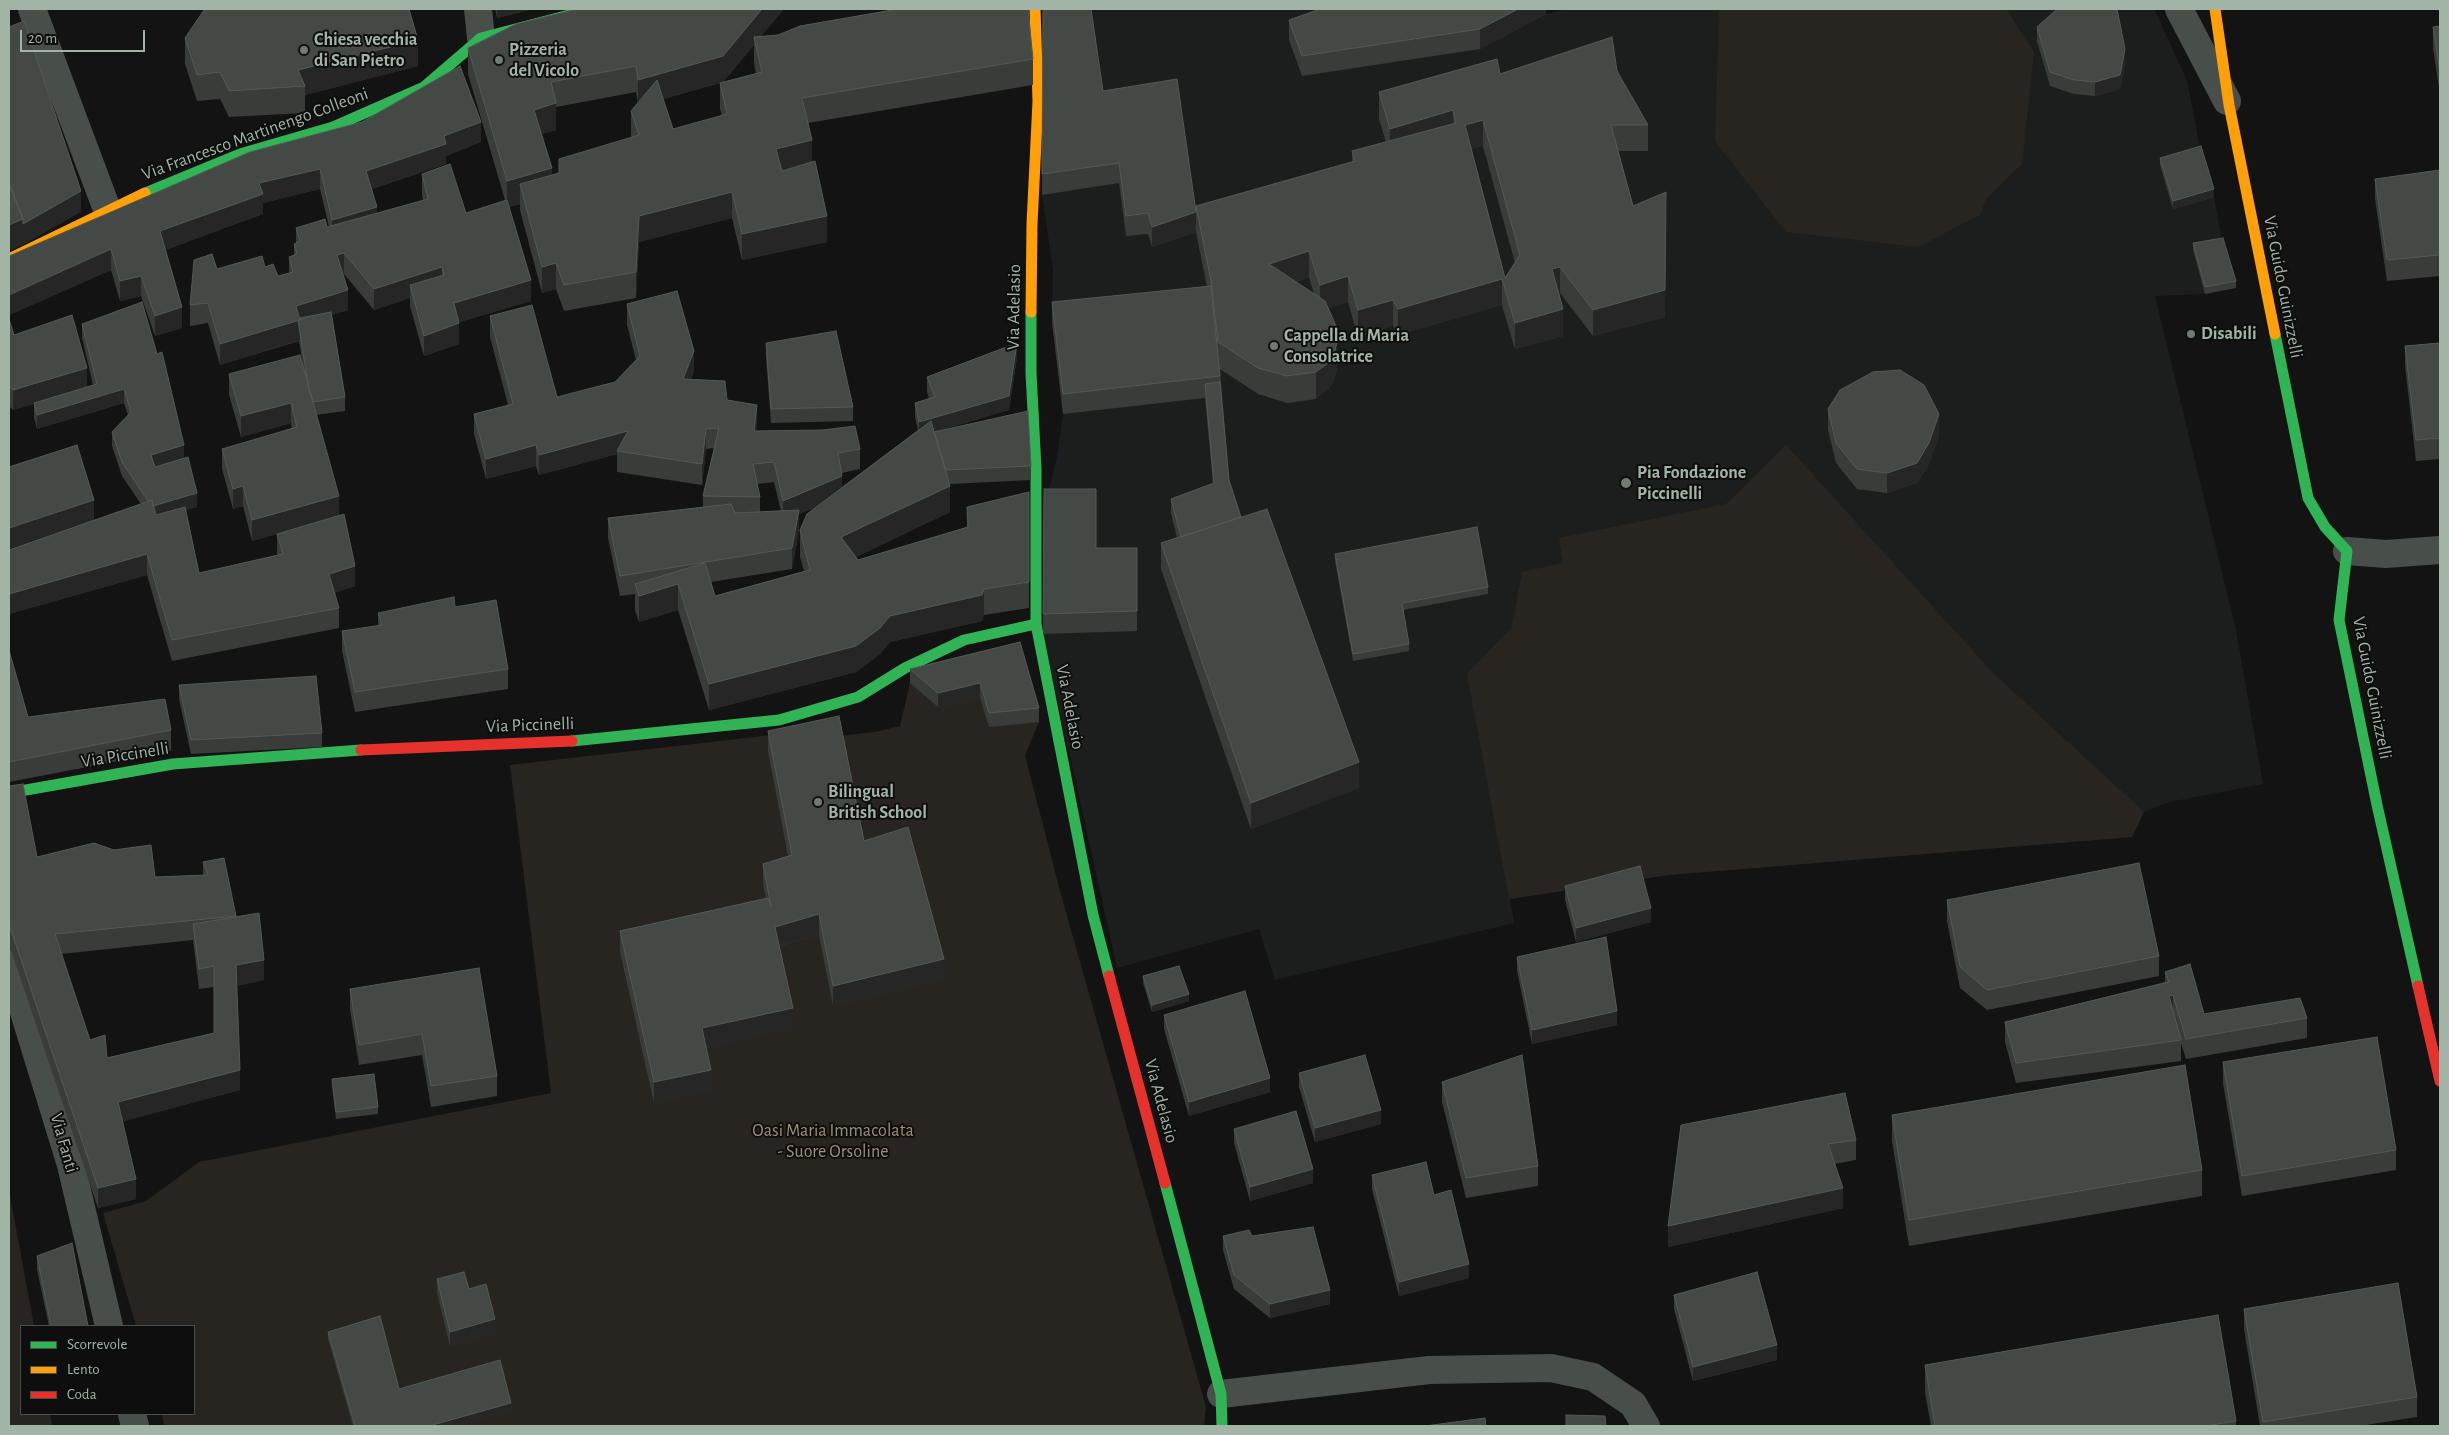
<!DOCTYPE html>
<style>
body{margin:0}
#map{position:relative;width:2449px;height:1435px;overflow:hidden;background:#121312;font-family:"Alegreya Sans",sans-serif}
canvas{display:block}
.frame{position:absolute;inset:0;border:10px solid #a2b4a6;pointer-events:none}
.legend{position:absolute;left:20px;top:1325px;width:175px;height:90px;box-sizing:border-box;background:#0d0e0d;border:1px solid #49504a;margin:0;padding:6px 9px;list-style:none;font-size:15px;color:#a2b4a6}
.legend li{display:flex;align-items:center;gap:10px;height:25px}
.legend b{width:25px;border:1px solid #49504a}
.scale{position:absolute;left:20px;top:30px;width:125px;height:22px;box-sizing:border-box;border:2px solid #a2b4a6;border-top:0;padding-left:6px;font-size:15px;line-height:18px;white-space:nowrap;color:#a2b4a6;-webkit-text-stroke:4px #0d0e0d;paint-order:stroke}
</style>
<div id="map">
<canvas width="2449" height="1435"></canvas>
<div class="frame"></div>
<ul class="legend">
<li><b style="height:6px;background:#30b455"></b>Scorrevole</li>
<li><b style="height:6px;background:#ff9f0a"></b>Lento</li>
<li><b style="height:6px;background:#e5322d"></b>Coda</li>
</ul>
<div class="scale">20 m</div>
</div>
<script>
const context = document.querySelector('canvas').getContext('2d');
context.lineJoin = 'round';
function paint(path, color) { context.fillStyle = color; context.fill(path, 'evenodd'); }
const poly = rows => new Path2D(rows.map(r => 'M' + r).join(''));
function strokePath(path, color, width, dash) { context.strokeStyle = color; context.lineWidth = width; context.lineCap = dash ? 'butt' : 'round'; context.setLineDash(dash || []); context.stroke(path); }
function drawText(font, color, halo, rows, align = 'center') {
  context.font = font + ' "Alegreya Sans",sans-serif'; context.lineWidth = 4; context.setLineDash([]); context.textBaseline = 'middle'; context.strokeStyle = halo; context.fillStyle = color; for (const [text, x, y, turn = 0] of rows) {
    context.save(); context.translate(x, y); context.rotate((+turn || 0) * Math.PI / 180); context.textAlign = isNaN(turn) ? turn : align; if (halo) context.strokeText(text, 0, 0); context.fillText(text, 0, 0); context.restore();
  }
}
paint(poly([
 [1043,9,1544,9,1546,14,1565,9,2154,9,2187,80,2201,153,2214,197,2223,245,2236,288,2205,294,2155,296,2236,630,2263,784,2170,802,2144,812,2132,837,1669,875,1510,899,1514,923,1275,980,1259,929,1117,968,1043,634,1044,509,1057,457,1063,414,1052,322,1053,270,1042,195]
]), '#1c1e1d');
paint(poly([
 [1719,9,2006,9,2034,52,2022,164,1986,199,1980,215,1918,247,1786,232,1715,141],
 [1786,445,1992,672,2144,812,2132,837,1669,875,1509,899,1467,674,1512,627,1522,572,1563,563,1559,538,1726,504],
 [1020,656,1039,722,1025,755,1060,891,1206,1407,1204,1426,165,1426,161,1414,194,1414,194,1326,136,1326,103,1213,146,1201,199,1162,551,1093,510,765,807,731,839,736,875,732,900,726,910,683],
 [9,1190,34,1326,21,1326,21,1414,50,1414,52,1426,9,1426]
]), '#282520');
strokePath(poly([
 [32,9,108,212],
 [478,9,481,38],
 [2179,9,2227,101],
 [2347,551,2386,554,2440,550],
 [9,963,71,1165,109,1326],
 [1221,1394,1429,1370,1551,1368,1593,1377,1633,1404,1646,1426],
 [132,1414,135,1426]
]), '#484e4a', 28);
strokePath(poly([
 [145,193,240,154,333,127,424,87,481,38,592,9],
 [1031,312,1031,373,1036,469,1036,624,1093,915,1109,976],
 [2275,334,2308,498,2325,527,2347,551,2339,620,2377,805,2418,986],
 [572,741,779,720,858,697,905,668,964,640,1036,624],
 [9,793,173,764,361,750],
 [1165,1183,1221,1394,1222,1426]
]), '#30b455', 11);
strokePath(poly([
 [2215,9,2229,105,2275,334],
 [9,259,145,193],
 [1031,312,1032,224,1038,101,1035,9]
]), '#ff9f0a', 11);
strokePath(poly([
 [361,750,572,741],
 [1109,976,1165,1183],
 [2418,986,2440,1081]
]), '#e5322d', 11);
paint(poly([
 [204,9,409,9,418,66,305,95,305,113,229,117,220,99,197,101,185,64,185,38,204,11],
 [495,9,534,9,497,18],
 [577,9,784,9,761,36,1033,59,1033,85,808,123,812,162,827,242,742,260,732,218,639,242,636,298,564,311,556,289,542,293,520,210,520,204,509,207,531,301,459,322,459,344,424,356,410,306,410,298,374,310,344,274,343,274,348,310,332,315,345,397,345,411,316,415,355,586,334,593,339,608,339,628,172,661,147,575,9,614,9,550,141,504,122,476,112,446,112,432,128,415,124,403,37,429,34,417,34,404,13,410,9,406,9,319,14,335,87,387,93,385,82,338,82,324,184,458,197,507,186,510,199,573,277,555,277,534,252,541,243,506,233,509,222,469,222,449,292,429,291,423,241,437,229,395,229,374,304,371,299,341,220,365,208,323,190,326,190,305,217,269,265,267,278,276,289,273,289,257,294,256,294,244,296,243,296,228,329,227,320,189,263,203,263,214,165,250,182,328,155,336,141,296,120,301,111,270,9,315,250,152,481,142,446,156,446,164,372,189,377,213,423,200,422,195,422,174,466,213,505,200,468,74,468,48],
 [754,45,754,63,756,74,723,82],
 [720,83,720,109,722,116,673,129,663,99],
 [636,92,638,103,631,111,631,138,559,173,552,175,541,134,556,130,556,107],
 [1043,9,1103,91,1196,212,1196,206,1352,162,1352,151,1386,142,1379,119,1379,92,1500,74,1617,71,1648,125,1648,151,1618,151,1665,317,1593,336,1560,293,1559,293,1563,336,1515,349,1502,305,1398,335,1393,326,1358,337,1348,302,1328,308,1337,368,1334,381,1328,389,1316,399,1287,403,1258,394,1220,369,1229,480,1241,517,1359,788,1251,829,1161,569,1161,543,1177,538,1171,513,1171,499,1213,484,1205,398,1063,414,1052,322,1052,302,1207,287,1196,232,1152,247,1148,234,1126,236,1119,183,1042,195],
 [1483,146,1515,263,1505,278,1471,149],
 [1309,277,1314,294,1296,282],
 [1546,9,1546,14,1480,49,1302,76,1289,40,1289,20],
 [2440,26,2440,94,2433,48,2433,27],
 [2037,27,2125,63,2120,89,2095,96,2074,94,2050,86,2037,41],
 [2160,158,2214,197,2173,209,2160,165],
 [2440,170,2440,276,2387,281,2375,199,2375,179],
 [2193,243,2236,281,2236,288,2205,294,2193,250],
 [627,304,694,371,691,379,727,400,757,426,756,431,860,449,860,469,842,473,842,487,918,430,915,417,915,403,929,398,927,392,927,377,1017,357,1009,410,934,432,1031,466,1031,480,950,484,950,512,856,557,858,560,967,527,967,507,1029,492,1029,608,984,615,982,621,890,642,880,654,856,672,709,710,678,610,639,622,635,610,635,594,620,596,608,538,608,518,703,507,703,496,714,448,706,449,702,485,617,472,617,454,539,475,536,466,486,479,474,434,474,414,508,405,490,337,490,316,557,397,615,382,636,360,627,325],
 [774,482,781,511,760,512,760,497,757,484],
 [817,507,800,530,800,557,804,571,715,596,711,582,792,569,799,531,799,514],
 [766,343,853,407,853,421,771,423,766,357],
 [2440,343,2440,459,2416,461,2405,366,2405,346],
 [1828,409,1939,435,1929,464,1917,483,1887,493,1857,489,1836,463,1828,430],
 [1044,489,1096,548,1137,548,1137,631,1043,634],
 [1335,554,1488,587,1488,594,1403,610,1409,644,1409,651,1353,661,1335,561],
 [455,607,508,669,508,689,355,712,342,651,342,631,378,626,378,613],
 [1020,642,1039,708,1039,722,989,727,980,697,938,707,910,683,910,669],
 [9,650,28,717,171,730,171,751,9,782],
 [179,685,322,733,322,747,191,754,179,699],
 [768,731,864,841,944,979,833,1006,819,935,780,946,793,1028,706,1047,711,1090,654,1103,620,952,620,931,766,898,763,884,763,864,788,856,768,751],
 [9,786,37,857,155,877,203,875,203,862,236,916,264,980,237,986,240,1090,123,1121,136,1199,98,1208,12,953,9,946],
 [193,940,199,989,214,987,214,1033,107,1058,90,1040,61,954],
 [1565,886,1651,922,1576,942,1565,900],
 [1947,900,2159,956,2159,976,1987,1010,1960,988,1947,921],
 [1517,957,1617,1025,1532,1044,1517,971],
 [2165,972,2204,1014,2307,1018,2307,1038,2186,1059,2181,1043,2181,1061,2016,1083,2005,1042,2005,1022,2165,982],
 [1143,976,1189,1001,1152,1012,1143,983],
 [350,989,497,1076,497,1096,431,1107,422,1055,359,1065,350,1010],
 [1164,1015,1270,1092,1189,1116,1164,1029],
 [2223,1062,2396,1150,2396,1170,2242,1196,2223,1083],
 [1299,1073,1381,1124,1315,1142,1299,1087],
 [332,1079,378,1107,378,1114,336,1119,332,1086],
 [1442,1082,1538,1166,1538,1186,1466,1198,1442,1102],
 [1892,1115,2202,1170,2202,1196,1909,1246,1892,1141],
 [1681,1125,1856,1140,1856,1160,1834,1164,1843,1208,1668,1247],
 [1234,1129,1313,1183,1250,1201,1234,1143],
 [1372,1175,1434,1195,1469,1278,1399,1296,1372,1189],
 [1223,1236,1252,1236,1330,1304,1270,1318,1234,1289,1223,1250],
 [37,1256,88,1326,49,1326,37,1270],
 [437,1279,495,1333,450,1346,437,1293],
 [1674,1295,1777,1360,1693,1381,1674,1309],
 [2244,1309,2417,1397,2417,1417,2360,1426,2260,1426,2244,1329],
 [328,1332,399,1389,511,1410,454,1426,353,1426,328,1339],
 [1925,1365,2236,1421,2236,1426,1931,1426,1925,1392]
]), '#393c39');
paint(poly([
 [497,9,534,9,497,18],
 [762,9,784,9,755,43,754,37,754,45,723,82,638,106,638,80],
 [1518,9,1546,9,1546,14,1480,49,1480,29],
 [418,40,418,66,305,95,305,86,298,70],
 [2125,49,2125,63,2120,89,2095,96,2095,82],
 [556,103,556,130,534,136,534,110],
 [1453,110,1453,136,1390,155,1390,129],
 [1483,120,1483,146,1465,151,1465,125],
 [481,122,481,142,446,156,446,164,366,191,366,171,444,136],
 [812,140,812,166,776,175,776,149],
 [552,168,552,194,520,184,520,204,507,207,507,181],
 [320,169,320,189,263,203,263,214,160,252,160,231,259,183],
 [2214,189,2214,197,2173,209,2173,201],
 [81,191,81,212,23,245,9,251,9,225],
 [732,192,732,218,639,242,636,298,636,272,639,216],
 [377,207,377,228,332,241,332,220],
 [1196,212,1196,232,1152,247,1152,227],
 [827,216,827,242,742,260,742,234],
 [1666,218,1665,317,1593,336,1593,310],
 [111,249,111,270,9,315,9,295],
 [1309,251,1309,277,1269,290,1269,264],
 [344,253,344,274,337,275,337,255],
 [556,263,556,289,542,293,542,267],
 [442,267,442,287,410,285,410,298,374,310,374,289],
 [1560,267,1560,293,1552,295,1552,269],
 [141,276,141,296,120,301,120,281],
 [1348,276,1348,302,1320,311,1320,285],
 [1502,279,1502,305,1398,335,1398,309],
 [531,280,531,301,454,324,454,303],
 [348,290,348,310,300,325,300,340,220,365,220,344,296,306],
 [1393,300,1393,326,1358,337,1358,310],
 [182,307,182,328,155,336,155,316],
 [1563,309,1563,336,1515,349,1515,323],
 [459,323,459,344,424,356,424,336],
 [1337,342,1337,368,1334,381,1328,389,1316,399,1316,372],
 [1017,343,1017,357,1009,410,919,436,919,422],
 [694,351,694,371,683,399,683,379],
 [87,368,87,388,13,410,13,390],
 [124,389,124,403,37,429,37,415],
 [291,403,291,423,241,437,241,416],
 [757,405,757,426,754,452,754,431],
 [1939,414,1939,435,1929,464,1917,483,1887,493,1887,473],
 [706,429,706,449,702,485,702,464],
 [628,431,617,451,617,454,539,475,539,455],
 [184,445,184,459,151,469,151,455],
 [536,445,536,466,486,479,486,459],
 [842,476,842,496,799,514,799,531,792,569,792,548,783,521,783,501],
 [243,486,243,506,233,509,233,489],
 [950,486,950,512,841,564,841,537],
 [197,493,197,507,152,520,152,506],
 [339,496,339,517,252,541,252,520],
 [94,500,94,520,9,549,9,528],
 [147,554,147,575,9,614,9,594],
 [355,566,355,586,329,595,329,574],
 [678,584,678,610,639,622,639,596],
 [984,589,984,615,982,621,890,642,880,654,856,672,709,710,709,684,890,616],
 [980,683,980,697,938,707,938,693],
 [1359,762,1359,788,1251,829,1251,803],
 [1651,908,1651,922,1576,942,1576,928],
 [819,914,819,935,775,947,775,927],
 [944,959,944,979,833,1006,833,986],
 [264,960,264,980,236,986,236,965],
 [1189,994,1189,1001,1152,1012,1152,1005],
 [2173,995,2173,1015,2169,996],
 [793,1008,793,1028,702,1048,702,1028],
 [1617,1011,1617,1025,1532,1044,1532,1030],
 [240,1070,240,1090,118,1123,118,1102],
 [711,1070,711,1090,654,1103,654,1082],
 [1270,1078,1270,1092,1189,1116,1189,1102],
 [1381,1110,1381,1124,1315,1142,1315,1128],
 [1313,1169,1313,1183,1250,1201,1250,1187],
 [136,1179,136,1199,98,1208,98,1188],
 [1843,1188,1843,1208,1668,1247,1668,1226],
 [1469,1264,1469,1278,1399,1296,1399,1282],
 [1330,1290,1330,1304,1270,1318,1270,1304],
 [495,1319,495,1333,450,1346,450,1332],
 [1777,1345,1777,1360,1693,1381,1693,1367],
 [511,1403,511,1410,454,1426,429,1426]
]), '#252625');
const building = poly([
 [204,9,409,9,418,40,298,70,305,86,229,91,220,72,197,75,185,38,204,10,204,9],
 [577,9,762,9,723,56,638,80,636,66,551,82,556,103,534,110,552,168,507,181,468,48,516,24,577,9],
 [898,9,1028,9,1033,59,802,98,812,140,776,149,782,171,815,161,827,216,742,234,732,192,639,216,636,272,564,285,556,263,542,267,520,184,559,173,559,159,639,135,631,111,657,80,673,129,727,114,720,83,762,72,754,37,778,35,800,26,898,9],
 [1043,9,1091,9,1103,91,1177,79,1196,212,1152,227,1148,213,1126,216,1119,163,1042,174,1043,9],
 [1320,9,1518,9,1480,29,1302,56,1289,20,1320,9],
 [2057,9,2117,9,2125,49,2120,75,2095,82,2074,80,2050,72,2037,27,2057,9],
 [24,21,81,191,23,224,23,219,9,183,9,27,24,21],
 [2440,26,2440,73,2433,27,2440,26],
 [1612,37,1617,71,1648,125,1611,125,1633,206,1666,192,1665,290,1593,310,1560,267,1552,269,1563,309,1515,323,1502,279,1398,309,1393,300,1358,310,1348,276,1320,285,1309,251,1269,264,1325,301,1336,326,1337,342,1334,355,1328,363,1316,372,1287,376,1258,368,1218,342,1211,281,1196,206,1355,161,1352,151,1456,123,1453,110,1390,129,1379,92,1497,59,1500,74,1612,37],
 [1483,120,1520,255,1505,278,1465,125,1483,120],
 [460,66,481,122,444,136,446,144,366,171,377,207,332,220,320,169,259,183,263,194,160,231,182,307,155,316,141,276,120,281,111,249,9,295,9,256,250,152,362,122,460,66],
 [2201,146,2214,189,2173,201,2160,158,2201,146],
 [450,164,466,213,507,200,531,280,454,303,459,323,424,336,410,285,444,275,442,267,374,289,344,253,337,255,348,290,296,306,300,320,220,344,208,303,190,305,194,260,212,254,217,269,262,256,265,267,273,264,278,276,293,272,289,257,297,254,294,244,300,241,296,228,325,219,327,227,428,199,422,174,450,164],
 [2440,170,2440,255,2387,260,2375,179,2440,170],
 [9,183,23,219,9,225,9,183],
 [2223,238,2236,281,2205,287,2193,243,2223,238],
 [1211,286,1220,376,1063,394,1052,302,1211,286],
 [677,291,694,351,683,379,725,381,727,400,757,405,754,431,823,430,855,426,860,449,838,453,842,476,783,501,774,462,753,464,760,497,703,496,719,428,706,429,702,464,617,451,628,431,539,455,536,445,486,459,474,414,513,404,490,316,532,305,557,397,615,382,640,356,627,304,677,291],
 [142,302,157,354,162,352,184,445,151,455,155,467,188,457,197,493,153,506,152,500,148,501,122,462,112,432,131,412,124,389,37,415,34,403,97,384,82,324,142,302],
 [331,312,345,397,313,402,309,390,298,321,300,320,300,318,331,312],
 [72,315,87,368,13,390,9,386,9,319,14,335,72,315],
 [836,331,853,407,771,409,766,343,836,331],
 [1017,343,1009,396,919,422,915,403,935,397,927,377,1017,343],
 [2440,343,2440,438,2416,440,2405,346,2440,343],
 [300,355,339,496,252,520,243,486,233,489,222,449,297,427,291,403,241,416,229,374,300,355],
 [1900,370,1924,385,1939,414,1929,443,1917,463,1887,473,1857,469,1836,443,1828,409,1840,390,1873,372,1900,370],
 [1220,382,1229,480,1241,517,1181,537,1171,499,1214,483,1205,384,1220,382],
 [1028,411,1031,466,946,470,934,432,1028,411],
 [931,421,950,486,841,537,858,560,968,527,967,507,1029,492,1029,582,984,589,982,595,890,616,880,628,856,646,709,684,678,584,639,596,635,584,705,563,715,596,810,570,800,530,807,514,931,421],
 [77,445,94,500,9,528,9,467,77,445],
 [1044,489,1096,489,1096,548,1137,548,1137,611,1043,614,1044,489],
 [152,500,156,515,185,507,199,573,283,554,277,534,344,514,355,566,329,574,339,608,172,640,147,554,9,594,9,550,152,500],
 [731,504,735,513,799,510,792,548,620,576,608,518,731,504],
 [1267,509,1359,762,1251,803,1161,543,1267,509],
 [1477,527,1488,587,1402,603,1409,644,1353,654,1335,554,1477,527],
 [454,597,455,607,496,600,508,669,355,692,342,631,382,625,378,613,454,597],
 [1020,642,1039,708,989,713,980,683,938,693,910,669,1020,642],
 [9,650,28,717,165,699,171,730,9,762,9,650],
 [316,676,322,733,191,740,179,685,316,676],
 [839,716,864,841,908,827,944,959,833,986,819,914,775,927,793,1008,702,1028,711,1070,654,1082,620,931,768,898,771,906,763,864,792,855,768,731,839,716],
 [23,784,37,857,94,843,114,850,151,845,155,877,208,875,203,862,224,858,236,916,55,934,90,1040,105,1035,107,1058,214,1033,214,966,199,969,193,924,259,913,264,960,236,965,240,1070,118,1102,136,1179,98,1188,12,933,9,926,9,786,23,784],
 [2139,863,2159,956,1987,990,1960,967,1947,900,2139,863],
 [1640,866,1651,908,1576,928,1565,886,1640,866],
 [1606,937,1617,1011,1532,1030,1517,957,1606,937],
 [2190,964,2204,1014,2300,998,2307,1018,2186,1039,2173,995,2169,996,2181,1040,2016,1063,2005,1022,2169,982,2165,972,2190,964],
 [1179,966,1189,994,1152,1005,1143,976,1179,966],
 [479,968,497,1076,431,1086,422,1034,359,1045,350,989,479,968],
 [1245,991,1270,1078,1189,1102,1164,1015,1245,991],
 [2377,1037,2396,1150,2242,1176,2223,1062,2377,1037],
 [1365,1055,1381,1110,1315,1128,1299,1073,1365,1055],
 [1522,1055,1538,1166,1466,1178,1442,1082,1522,1055],
 [2185,1065,2202,1170,1909,1220,1892,1115,2185,1065],
 [374,1074,378,1107,336,1112,332,1079,374,1074],
 [1845,1093,1856,1140,1828,1144,1843,1188,1668,1226,1681,1125,1845,1093],
 [1296,1111,1313,1169,1250,1187,1234,1129,1296,1111],
 [1426,1162,1434,1195,1451,1190,1469,1264,1399,1282,1372,1175,1426,1162],
 [1313,1227,1330,1290,1270,1304,1234,1275,1223,1236,1249,1230,1252,1236,1313,1227],
 [72,1243,88,1326,51,1326,37,1256,72,1243],
 [464,1272,469,1289,486,1284,495,1319,450,1332,437,1279,464,1272],
 [1757,1272,1777,1345,1693,1367,1674,1295,1757,1272],
 [2398,1283,2417,1397,2263,1422,2244,1309,2398,1283],
 [2218,1315,2236,1421,2205,1426,1935,1426,1925,1365,2218,1315],
 [380,1316,399,1389,500,1360,511,1403,429,1426,355,1426,328,1332,380,1316],
 [1566,1415,1605,1416,1606,1426,1566,1426,1566,1415],
 [1485,1418,1486,1426,1425,1426,1485,1418]
]);
paint(building, '#444945');
strokePath(building, '#535a54', 1);
for (const [x, y, r, color] of [
 [304,50,5,"#707c72"],
 [499,60,5,"#707c72"],
 [2191,334,5,"#707c72"],
 [1274,346,5,"#707c72"],
 [1626,483,6,"#707c72"],
 [818,802,5,"#707c72"]
]) { const dot = new Path2D(); dot.arc(x, y, r, 0, 2 * Math.PI); context.fillStyle = color; context.fill(dot); strokePath(dot, '#0d0e0d', 2); }
drawText('bold 18px', '#a2b4a6', '#0d0e0d', [
 ["Chiesa vecchia",314,40],
 ["di San Pietro",314,61],
 ["Pizzeria",509,50],
 ["del Vicolo",509,71],
 ["Disabili",2201,334],
 ["Cappella di Maria",1284,336],
 ["Consolatrice",1284,357],
 ["Pia Fondazione",1637,473],
 ["Piccinelli",1637,494],
 ["Bilingual",828,792],
 ["British School",828,813]
], 'left');
drawText('18px', '#a2b4a6', '#0d0e0d', [
 ["Via Francesco Martinengo Colleoni",255,134,-20],
 ["Via Guido Guinizzelli",2283,287,79],
 ["Via Adelasio",1014,307,-89],
 ["Via Guido Guinizzelli",2372,688,79],
 ["Via Adelasio",1070,707,79],
 ["Via Piccinelli",530,725,-2],
 ["Via Piccinelli",125,755,-9],
 ["Via Adelasio",1161,1101,75],
 ["Via Fanti",64,1143,74]
]);
drawText('18px', '#a08f79', '#0d0e0d', [
 ["Oasi Maria Immacolata",833,1131],
 ["- Suore Orsoline",833,1152]
]);
</script>
